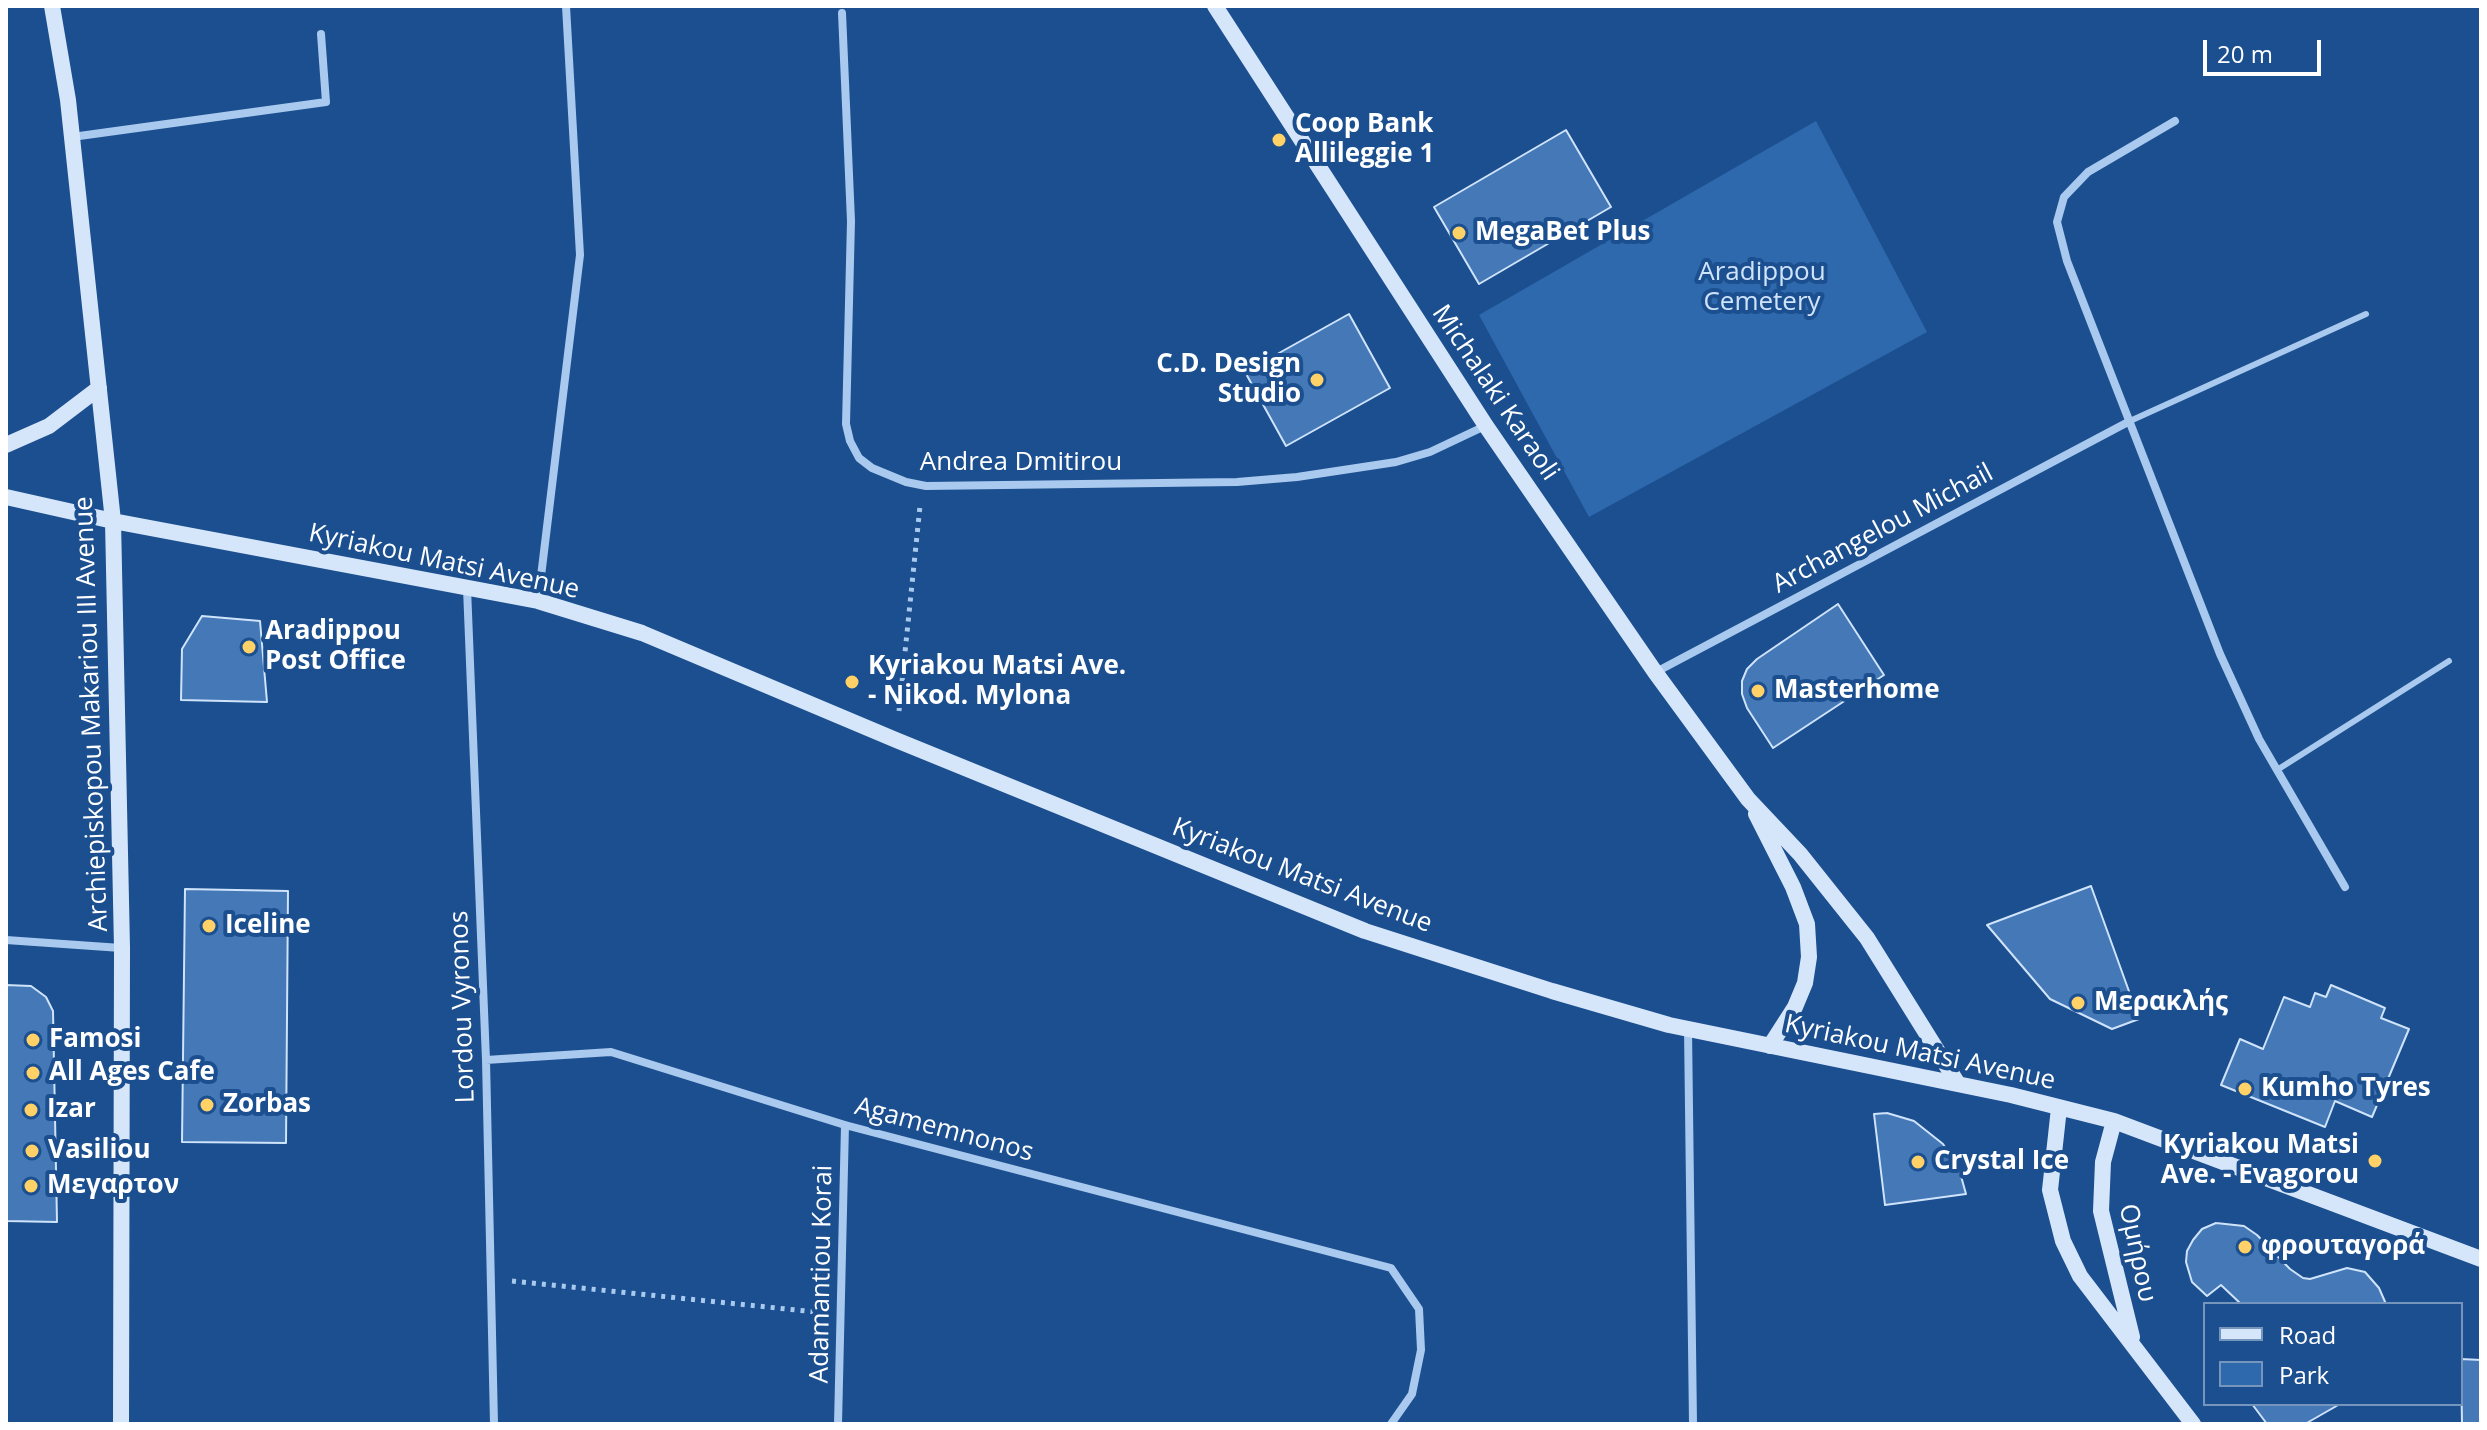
<!DOCTYPE html>
<meta charset="utf-8">
<style>
body{margin:0}
#map{position:relative;width:2487px;height:1430px;overflow:hidden;background:#1b4f8f;font-family:"Open Sans",sans-serif}
canvas{display:block}
.frame{position:absolute;inset:0;border:8px solid #fff;pointer-events:none}
.legend{position:absolute;left:2203px;top:1302px;width:260px;height:104px;box-sizing:border-box;background:#1b4f8f;border:2px solid #7695bc;margin:0;padding:10px 14px;list-style:none;font-size:24px;color:#fff}
.legend li{display:flex;align-items:center;gap:16px;height:40px}
.legend b{width:40px;border:2px solid #7695bc}
.scale{position:absolute;left:2203px;top:40px;width:118px;height:36px;box-sizing:border-box;border:4px solid #fff;border-top:0;padding-left:10px;font-size:24px;line-height:28px;white-space:nowrap;color:#fff;-webkit-text-stroke:6px #1b4f8f;paint-order:stroke}
</style>
<div id="map">
<canvas width="2487" height="1430"></canvas>
<div class="frame"></div>
<ul class="legend">
<li><b style="height:10px;background:#d6e6fa"></b>Road</li>
<li><b style="height:22px;background:#2e69ad"></b>Park</li>
</ul>
<div class="scale">20 m</div>
</div>
<script>
const context = document.querySelector('canvas').getContext('2d');
context.lineJoin = 'round';
function paint(path, color) { context.fillStyle = color; context.fill(path, 'evenodd'); }
const poly = rows => new Path2D(rows.map(r => 'M' + r).join(''));
function strokePath(path, color, width, dash) { context.strokeStyle = color; context.lineWidth = width; context.lineCap = dash ? 'butt' : 'round'; context.setLineDash(dash || []); context.stroke(path); }
function drawText(font, color, halo, rows, align = 'center') {
  context.font = font + ' "Open Sans",sans-serif'; context.lineWidth = 8; context.setLineDash([]); context.textBaseline = 'middle'; context.strokeStyle = halo; context.fillStyle = color; for (const [text, x, y, turn = 0] of rows) {
    context.save(); context.translate(x, y); context.rotate((+turn || 0) * Math.PI / 180); context.textAlign = isNaN(turn) ? turn : align; if (halo) context.strokeText(text, 0, 0); context.fillText(text, 0, 0); context.restore();
  }
}
paint(poly([
 [1816,121,1927,332,1589,517,1479,315]
]), '#2e69ad');
const building = poly([
 [1566,130,1611,207,1479,284,1434,207,1566,130],
 [1349,314,1390,388,1286,446,1245,372,1349,314],
 [1838,604,1884,675,1773,748,1747,708,1742,694,1742,681,1747,669,1757,659,1838,604],
 [202,616,260,621,267,702,181,700,182,649,202,616],
 [2091,886,2139,1019,2112,1029,2050,999,1987,925,2091,886],
 [185,889,288,891,286,1143,182,1142,185,889],
 [6,985,31,986,46,997,53,1011,57,1222,6,1221,6,985],
 [2331,985,2385,1008,2381,1018,2409,1029,2372,1117,2335,1101,2325,1127,2221,1085,2240,1039,2263,1049,2284,997,2310,1007,2315,993,2326,997,2331,985],
 [1887,1113,1914,1121,1943,1144,1959,1169,1966,1194,1885,1205,1874,1114,1887,1113],
 [2216,1223,2244,1226,2257,1235,2290,1269,2303,1278,2310,1279,2347,1268,2365,1272,2379,1288,2386,1304,2241,1304,2221,1285,2207,1296,2192,1282,2186,1262,2187,1251,2193,1240,2202,1229,2216,1223],
 [2461,1359,2481,1360,2481,1424,2462,1424,2461,1359],
 [2252,1404,2340,1404,2305,1424,2267,1424,2252,1404]
]);
paint(building, '#4478b7');
strokePath(building, '#cfe3fa', 2);
strokePath(poly([
 [899,711,920,506],
 [512,1281,816,1312]
]), '#a9c9ee', 5, [4, 6]);
strokePath(poly([
 [2130,421,2366,314],
 [2277,770,2449,661]
]), '#a9c9ee', 6);
strokePath(poly([
 [842,13,851,221,846,424,850,441,859,458,872,468,906,482,926,486,1237,482,1297,477,1396,462,1430,452,1485,426],
 [2175,121,2088,172,2064,197,2057,222,2067,261,2220,654,2259,739,2345,887],
 [72,137,326,102,321,34],
 [467,588,486,1060,494,1424],
 [538,601,580,255,566,6],
 [1656,672,2130,421],
 [6,940,121,948],
 [1688,1029,1693,1424],
 [486,1060,611,1052,845,1125,1391,1268,1419,1309,1421,1350,1412,1394,1391,1424],
 [838,1424,845,1125]
]), '#a9c9ee', 8);
strokePath(poly([
 [52,6,68,100,113,521,122,948,121,1424],
 [1215,6,1486,426,1655,672,1748,799,1800,854,1867,938,1958,1084],
 [6,445,49,426,99,388],
 [6,497,113,521,538,601,642,633,896,740,1365,931,1552,991,1669,1025,2011,1095,2114,1121,2481,1259],
 [1756,814,1793,887,1807,924,1809,957,1805,983,1795,1007,1770,1046],
 [2059,1108,2050,1190,2063,1241,2080,1276,2193,1424],
 [2114,1121,2103,1162,2101,1211,2132,1337]
]), '#d6e6fa', 16);
for (const [x, y, r, color] of [
 [1279,140,8,"#ffd166"],
 [1459,233,8,"#ffd166"],
 [1317,380,8,"#ffd166"],
 [249,647,8,"#ffd166"],
 [852,682,8,"#ffd166"],
 [1758,691,8,"#ffd166"],
 [209,926,8,"#ffd166"],
 [2078,1003,8,"#ffd166"],
 [33,1040,8,"#ffd166"],
 [33,1073,8,"#ffd166"],
 [2245,1089,8,"#ffd166"],
 [207,1105,8,"#ffd166"],
 [31,1110,8,"#ffd166"],
 [32,1151,8,"#ffd166"],
 [2375,1161,8,"#ffd166"],
 [1918,1162,8,"#ffd166"],
 [31,1186,8,"#ffd166"],
 [2245,1247,8,"#ffd166"]
]) { const dot = new Path2D(); dot.arc(x, y, r, 0, 2 * Math.PI); context.fillStyle = color; context.fill(dot); strokePath(dot, '#1b4f8f', 3); }
drawText('bold 26px', '#fff', '#1b4f8f', [
 ["Coop Bank",1295,125],
 ["Allileggie 1",1295,155],
 ["MegaBet Plus",1475,233],
 ["C.D. Design",1301,365,"right"],
 ["Studio",1301,395,"right"],
 ["Aradippou",265,632],
 ["Post Office",265,662],
 ["Kyriakou Matsi Ave.",868,667],
 ["- Nikod. Mylona",868,697],
 ["Masterhome",1774,691],
 ["Iceline",225,926],
 ["Μερακλής",2094,1003],
 ["Famosi",49,1040],
 ["All Ages Cafe",49,1073],
 ["Kumho Tyres",2261,1089],
 ["Zorbas",223,1105],
 ["Izar",47,1110],
 ["Kyriakou Matsi",2359,1146,"right"],
 ["Ave. - Evagorou",2359,1176,"right"],
 ["Vasiliou",48,1151],
 ["Crystal Ice",1934,1162],
 ["Μεγαρτον",47,1186],
 ["φρουταγορά",2261,1247]
], 'left');
drawText('26px', '#cfe3fa', '#1b4f8f', [
 ["Aradippou",1762,273],
 ["Cemetery",1762,303]
]);
drawText('26px', '#fff', '#1b4f8f', [
 ["Michalaki Karaoli",1495,393,56],
 ["Andrea Dmitirou",1021,463],
 ["Archangelou Michail",1883,529,-28],
 ["Kyriakou Matsi Avenue",444,562,12],
 ["Archiepiskopou Makariou III Avenue",92,714,-92],
 ["Kyriakou Matsi Avenue",1302,876,21],
 ["Lordou Vyronos",463,1007,-92],
 ["Kyriakou Matsi Avenue",1920,1053,12],
 ["Agamemnonos",944,1130,15],
 ["Ομήρου",2137,1253,78],
 ["Adamantiou Korai",822,1274,-89]
]);
</script>
